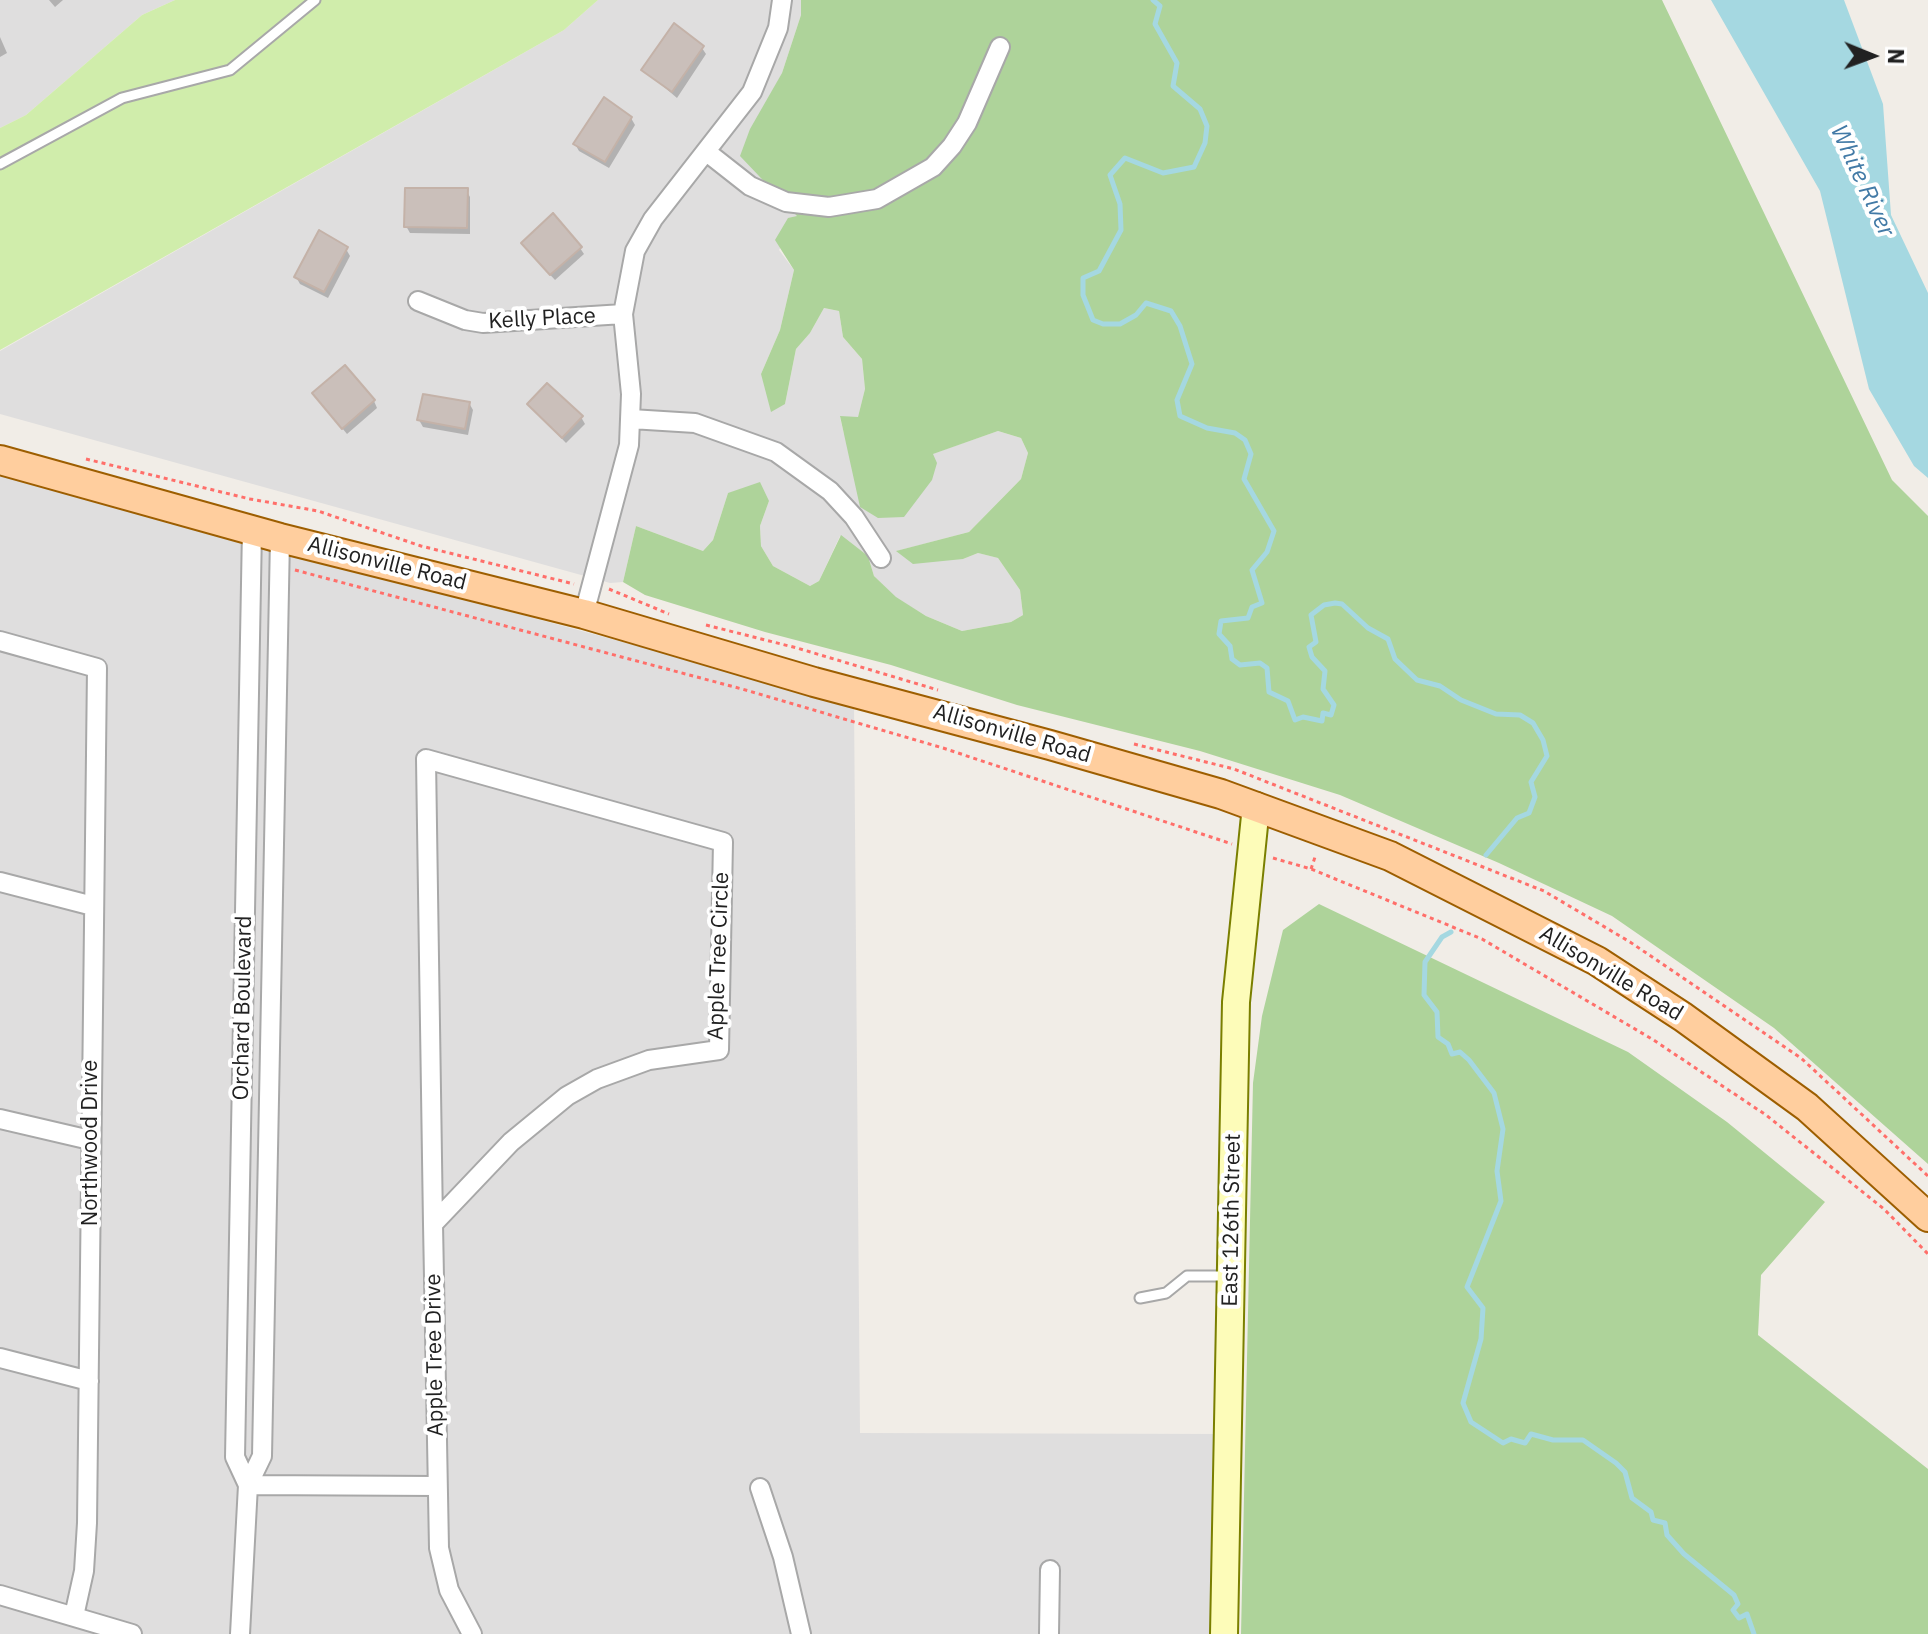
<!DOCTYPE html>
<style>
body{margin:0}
#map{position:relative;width:1928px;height:1634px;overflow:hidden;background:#f1ede7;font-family:"IBM Plex Sans",sans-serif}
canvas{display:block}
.north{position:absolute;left:1832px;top:16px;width:80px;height:80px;-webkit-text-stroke:6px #fff;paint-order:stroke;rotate:91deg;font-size:22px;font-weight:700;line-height:32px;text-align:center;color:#212121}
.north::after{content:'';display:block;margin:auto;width:28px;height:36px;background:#212121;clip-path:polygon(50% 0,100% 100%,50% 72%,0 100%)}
</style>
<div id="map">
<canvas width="1928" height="1634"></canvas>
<div class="north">N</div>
</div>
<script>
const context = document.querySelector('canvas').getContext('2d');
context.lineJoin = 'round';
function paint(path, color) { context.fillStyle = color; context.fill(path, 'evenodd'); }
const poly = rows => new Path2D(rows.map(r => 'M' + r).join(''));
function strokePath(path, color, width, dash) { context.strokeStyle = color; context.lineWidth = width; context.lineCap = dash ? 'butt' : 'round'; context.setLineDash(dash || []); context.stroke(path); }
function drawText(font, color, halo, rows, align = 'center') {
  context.font = font + ' "IBM Plex Sans",sans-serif'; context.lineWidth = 8; context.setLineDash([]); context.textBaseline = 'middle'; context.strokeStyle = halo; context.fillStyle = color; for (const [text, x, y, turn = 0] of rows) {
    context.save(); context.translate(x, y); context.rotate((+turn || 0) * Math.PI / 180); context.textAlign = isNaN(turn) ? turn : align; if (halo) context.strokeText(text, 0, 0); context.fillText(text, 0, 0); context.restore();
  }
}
paint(poly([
 [0,0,175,0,142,15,26,115,0,128],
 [598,0,801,0,801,15,782,73,768,100,798,217,779,250,794,270,780,330,761,374,785,404,796,349,810,333,824,308,839,311,843,337,862,359,865,389,858,417,840,417,844,434,932,454,998,431,1021,438,1028,453,1021,479,969,532,897,551,963,559,978,553,998,558,1020,590,1023,615,1011,622,962,631,926,616,896,598,874,576,868,556,840,536,819,581,810,586,773,566,761,546,760,526,769,501,728,493,713,540,703,551,636,526,623,582,610,583,0,414,0,351,564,30],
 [0,475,854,704,860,1433,1221,1434,1218,1634,0,1634]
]), '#dfdede');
paint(poly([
 [175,0,598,0,564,30,0,350,0,128,26,115,142,15]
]), '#d0edab');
paint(poly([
 [801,0,1662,0,1892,480,1928,516,1928,1164,1774,1028,1612,916,1499,863,1340,795,1200,751,1017,705,891,665,765,632,645,595,623,582,636,526,703,551,713,540,728,493,760,482,769,501,760,526,761,546,773,566,810,586,819,581,841,535,868,556,874,576,896,597,926,616,962,631,1011,622,1023,615,1020,590,998,558,978,553,963,559,913,564,896,551,969,532,1021,479,1028,453,1021,438,998,431,933,454,937,463,932,480,904,517,878,518,860,507,840,416,858,417,865,389,862,359,843,337,839,311,824,308,810,333,796,349,785,404,771,412,761,374,780,330,794,270,775,240,788,218,797,216,740,156,750,129,782,73,801,15],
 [1319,904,1628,1052,1727,1122,1825,1202,1761,1275,1758,1335,1928,1469,1928,1634,1241,1634,1253,1083,1262,1016,1283,930]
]), '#aed39a');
paint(poly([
 [1711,0,1844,0,1883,104,1891,215,1928,293,1928,478,1914,466,1869,389,1820,191]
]), '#a5d8e1');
paint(poly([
 [49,0,63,0,55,7],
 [0,37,7,53,0,57],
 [702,48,706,54,677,98,644,70],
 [631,118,635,125,609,168,579,151,575,144],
 [466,190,470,197,470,234,410,233,406,226],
 [580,248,584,254,555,280,527,250],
 [346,249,350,256,328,298,300,284,296,277],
 [319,400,374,401,377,408,347,434],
 [469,403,473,410,468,435,423,427,419,420],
 [529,405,581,417,585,424,566,443]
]), '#0003');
strokePath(poly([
 [1153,0,1160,6,1155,24,1177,63,1173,86,1200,109,1207,126,1205,143,1194,167,1163,173,1125,158,1110,175,1120,204,1121,230,1099,271,1083,278,1083,295,1093,320,1103,324,1120,324,1136,315,1146,303,1171,311,1180,326,1192,364,1177,400,1180,416,1207,428,1235,433,1245,440,1251,454,1244,479,1274,531,1267,552,1252,570,1262,603,1252,607,1248,618,1221,621,1219,634,1230,646,1232,659,1240,665,1260,663,1267,668,1269,692,1288,701,1295,720,1303,717,1322,721,1323,713,1331,715,1334,705,1323,689,1325,671,1312,657,1309,647,1316,642,1311,615,1324,605,1335,603,1342,604,1368,628,1388,639,1395,659,1417,680,1440,686,1461,700,1496,714,1520,715,1533,723,1543,740,1547,756,1531,782,1535,797,1529,813,1517,818,1486,855],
 [1451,932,1442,937,1425,962,1424,995,1437,1012,1438,1037,1448,1044,1452,1054,1460,1052,1469,1060,1494,1093,1503,1129,1497,1171,1501,1201,1467,1287,1483,1308,1481,1339,1463,1403,1471,1422,1503,1443,1511,1439,1525,1443,1531,1434,1553,1440,1583,1440,1616,1463,1625,1472,1632,1498,1651,1512,1653,1520,1665,1523,1667,1535,1684,1554,1734,1595,1738,1604,1733,1610,1739,1618,1747,1614,1754,1634]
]), '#a5d8e1', 5);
const building = poly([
 [674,23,704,46,672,92,641,70,674,23],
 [604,97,632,117,605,162,573,144,604,97],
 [405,188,468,188,467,228,404,227,405,188],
 [553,213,582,247,550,275,521,243,553,213],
 [319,230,348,247,324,292,294,277,319,230],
 [345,365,375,400,342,429,312,393,345,365],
 [547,383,583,416,562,438,527,404,547,383],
 [423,394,470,402,465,429,417,420,423,394]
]);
paint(building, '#cabfba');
strokePath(building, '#c4b2a8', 2);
const service = poly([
 [0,164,122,98,230,70,315,0],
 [1140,1298,1166,1293,1187,1276,1227,1276]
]);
const minor = poly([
 [708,153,750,186,786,202,829,207,877,199,933,167,952,146,967,123,1000,47],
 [418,301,465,320,483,323,623,314],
 [631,419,695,423,776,452,830,491,854,517,881,558],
 [584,614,629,445,631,394,623,314,635,251,653,219,752,92,778,28,782,0],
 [0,641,97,668,87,1523,84,1571,74,1616],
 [426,759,723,842,719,1050,649,1060,597,1079,567,1096,511,1142,433,1224,426,759],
 [0,882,93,906],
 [0,1119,90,1140],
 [433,1224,439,1548,449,1590,472,1634],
 [0,1358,89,1381],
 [248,1485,235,1457,252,529],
 [248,1485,437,1486],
 [760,1488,783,1557,801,1634],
 [0,1595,132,1634],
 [240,1634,248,1485,262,1456,280,538],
 [1049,1634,1050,1570]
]);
const secondary = poly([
 [1224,1634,1236,1002,1256,806]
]);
const primary = poly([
 [0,460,280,538,584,614,814,682,1050,745,1221,794,1390,856,1597,961,1683,1017,1807,1107,1928,1217]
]);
strokePath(service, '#a8a8a8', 13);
strokePath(minor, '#a8a8a8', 22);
strokePath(secondary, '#7a7f00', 30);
strokePath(primary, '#9d5e00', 32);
strokePath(poly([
 [86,459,250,499,318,511,421,546,574,584],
 [295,570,742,689,943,748,1232,844],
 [609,589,669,614],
 [706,625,797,648,938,690],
 [1134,744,1234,769,1544,891,1630,942,1801,1058,1928,1176],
 [1273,858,1311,869,1482,939,1652,1039,1766,1115,1884,1209,1928,1254],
 [1311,869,1316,854]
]), '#ff6f6a', 3, [4, 4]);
strokePath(service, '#fff', 9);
strokePath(minor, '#fff', 18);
strokePath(secondary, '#fdfcb9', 26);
strokePath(primary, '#ffce9e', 28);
drawText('22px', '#212121', '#fff', [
 ["Kelly Place",542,319,-3],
 ["Allisonville Road",387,564,14],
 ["Allisonville Road",1012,734,16],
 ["Apple Tree Circle",719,956,-88],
 ["Allisonville Road",1611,974,31],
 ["Orchard Boulevard",243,1008,-89],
 ["Northwood Drive",91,1143,-90],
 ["East 126th Street",1232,1220,-89],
 ["Apple Tree Drive",435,1355,-91]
]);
drawText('italic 24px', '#427aa6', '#fff', [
 ["White River",1862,181,65]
]);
</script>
